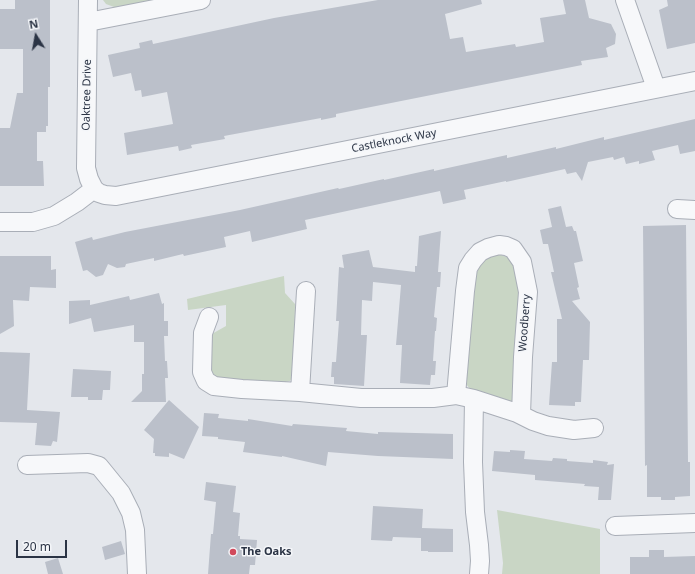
<!DOCTYPE html>
<style>
body{margin:0}
#map{position:relative;width:695px;height:574px;overflow:hidden;background:#e4e7ec;font-family:"Noto Sans",sans-serif}
canvas{display:block}
.north{position:absolute;left:16px;top:16px;width:40px;height:40px;-webkit-text-stroke:3px #f4f6f9;paint-order:stroke;rotate:349deg;font-size:11px;font-weight:700;line-height:16px;text-align:center;color:#2b3445}
.north::after{content:'';display:block;margin:auto;width:14px;height:18px;background:#2b3445;clip-path:polygon(50% 0,100% 100%,50% 72%,0 100%)}
.scale{position:absolute;left:16px;top:540px;width:51px;height:18px;box-sizing:border-box;border:2px solid #2b3445;border-top:0;padding-left:5px;font-size:12px;line-height:14px;white-space:nowrap;color:#2b3445;-webkit-text-stroke:3px #f4f6f9;paint-order:stroke}
</style>
<div id="map">
<canvas width="695" height="574"></canvas>
<div class="north">N</div>
<div class="scale">20 m</div>
</div>
<script>
const context = document.querySelector('canvas').getContext('2d');
context.lineJoin = 'round';
function paint(path, color) { context.fillStyle = color; context.fill(path, 'evenodd'); }
const poly = rows => new Path2D(rows.map(r => 'M' + r).join(''));
function strokePath(path, color, width, dash) { context.strokeStyle = color; context.lineWidth = width; context.lineCap = dash ? 'butt' : 'round'; context.setLineDash(dash || []); context.stroke(path); }
function drawText(font, color, halo, rows, align = 'center') {
  context.font = font + ' "Noto Sans",sans-serif'; context.lineWidth = 3; context.setLineDash([]); context.textBaseline = 'middle'; context.strokeStyle = halo; context.fillStyle = color; for (const [text, x, y, turn = 0] of rows) {
    context.save(); context.translate(x, y); context.rotate((+turn || 0) * Math.PI / 180); context.textAlign = isNaN(turn) ? turn : align; if (halo) context.strokeText(text, 0, 0); context.fillText(text, 0, 0); context.restore();
  }
}
paint(poly([
 [103,0,160,0,122,8,114,7,106,4],
 [496,253,509,258,514,265,520,284,514,396,512,401,508,402,470,389,466,384,472,291,477,272,482,263,485,259],
 [284,276,285,293,295,304,294,374,290,381,276,384,213,377,209,370,210,335,226,326,226,305,188,310,187,299],
 [497,510,600,529,600,574,502,574,503,563]
]), '#c9d6c5');
paint(poly([
 [15,0,50,0,50,87,48,87,48,126,46,126,46,132,37,132,37,161,43,161,44,186,0,186,0,128,10,128,17,93,23,93,23,49,0,49,0,9,15,9],
 [378,0,481,0,482,4,445,14,450,39,463,37,466,52,515,44,516,47,544,42,540,18,566,14,563,0,585,0,589,18,611,24,616,34,615,44,606,48,608,57,581,61,582,65,371,107,336,114,336,117,321,120,321,118,224,136,225,139,191,145,192,148,179,151,178,146,127,155,124,133,173,124,167,92,142,97,141,90,135,91,131,73,113,77,108,55,140,48,139,43,152,40,153,44,274,18],
 [667,0,695,0,695,43,667,49,659,10,668,6],
 [695,119,695,151,680,154,678,145,652,151,655,160,639,164,639,161,626,164,624,157,614,160,613,157,588,162,582,181,576,172,567,174,565,169,506,182,506,181,464,190,466,199,443,204,440,191,305,220,307,229,252,242,250,231,224,237,226,247,184,256,183,254,154,261,154,258,126,264,125,267,117,268,108,264,103,275,96,277,87,270,83,271,75,242,92,237,93,240,125,232,240,210,338,188,339,189,384,179,384,180,434,169,434,171,507,155,507,158,556,147,556,149,604,137,604,140],
 [561,206,566,227,572,226,574,231,576,231,583,261,574,263,579,287,577,288,580,299,572,301,590,322,589,360,583,360,581,402,575,402,575,406,549,405,552,362,557,362,557,319,562,319,551,272,554,272,548,244,543,244,540,230,552,227,548,209],
 [686,225,688,462,690,462,690,496,675,497,675,500,661,500,661,497,647,497,647,465,645,466,643,226],
 [441,231,438,272,441,272,440,287,437,287,434,317,437,318,436,331,435,331,433,361,436,361,435,375,431,375,430,385,400,383,402,345,396,345,401,285,373,282,372,301,362,300,361,335,367,335,364,386,334,384,334,377,331,377,332,362,336,362,339,321,336,321,339,267,344,268,342,255,369,250,373,267,415,272,415,266,417,266,419,236],
 [0,256,51,256,51,270,56,269,56,288,30,287,29,301,13,300,14,326,0,334],
 [159,293,162,304,164,303,164,321,168,321,168,336,164,336,165,361,167,361,168,378,165,378,166,402,131,402,142,391,142,374,144,374,144,342,134,342,134,325,94,332,91,318,69,324,69,301,90,300,90,305,129,296,130,300],
 [0,352,30,353,27,410,60,412,57,442,53,441,51,446,35,445,37,423,0,422],
 [73,369,111,371,110,390,103,390,102,400,88,400,88,397,71,397],
 [169,400,199,427,184,459,169,453,169,457,155,456,155,453,153,453,154,439,144,430],
 [204,413,219,414,218,418,248,421,248,419,292,426,293,424,347,428,346,431,378,434,378,432,453,434,453,459,378,456,328,452,326,466,282,456,282,457,243,452,245,442,218,439,218,437,202,436],
 [510,450,525,451,524,459,552,461,553,458,567,459,567,461,593,463,593,460,608,462,607,465,614,464,611,500,598,500,599,487,584,486,585,484,535,480,535,475,492,471,494,451,510,452],
 [206,482,236,486,233,512,240,513,238,536,240,536,240,539,257,540,255,565,250,565,249,574,208,574,211,534,213,534,216,502,204,500],
 [373,506,423,509,422,528,453,529,453,552,428,552,428,551,421,551,421,538,393,537,392,541,371,540],
 [121,541,125,554,105,560,102,547],
 [649,550,664,550,664,557,695,556,695,574,630,574,630,557,649,557],
 [58,558,63,574,48,574,45,562]
]), '#bbc0ca');
const street = poly([
 [88,0,86,168,89,179,94,189,99,193,105,195,116,196,695,81],
 [625,0,656,88],
 [88,22,201,0],
 [677,209,695,210],
 [0,222,33,222,54,216,77,202,94,189],
 [209,317,203,333,202,372,206,381,214,386,242,389,300,392,361,398,433,398,456,395,474,399,517,413,533,421,548,426,574,430,594,428],
 [300,392,306,291],
 [456,395,465,291,468,268,473,260,480,252,488,248,499,245,506,246,513,249,522,262,528,292,523,357,521,415],
 [474,399,473,462,475,512,479,545,480,561,479,574],
 [27,465,88,463,99,466,121,493,131,513,135,530,137,574],
 [615,526,695,523]
]);
strokePath(street, '#a9aeb7', 20);
strokePath(street, '#f7f8fa', 18);
for (const [x, y, r, color] of [
 [233,552,4,"#d1495b"]
]) { const dot = new Path2D(); dot.arc(x, y, r, 0, 2 * Math.PI); context.fillStyle = color; context.fill(dot); strokePath(dot, '#f4f6f9', 1.5); }
drawText('11px', '#2b3445', '#f4f6f9', [
 ["Oaktree Drive",87,95,-89],
 ["Castleknock Way",394,141,-11],
 ["Woodberry",525,323,-86]
]);
drawText('bold 11px', '#2b3445', '#f4f6f9', [
 ["The Oaks",241,552]
], 'left');
</script>
